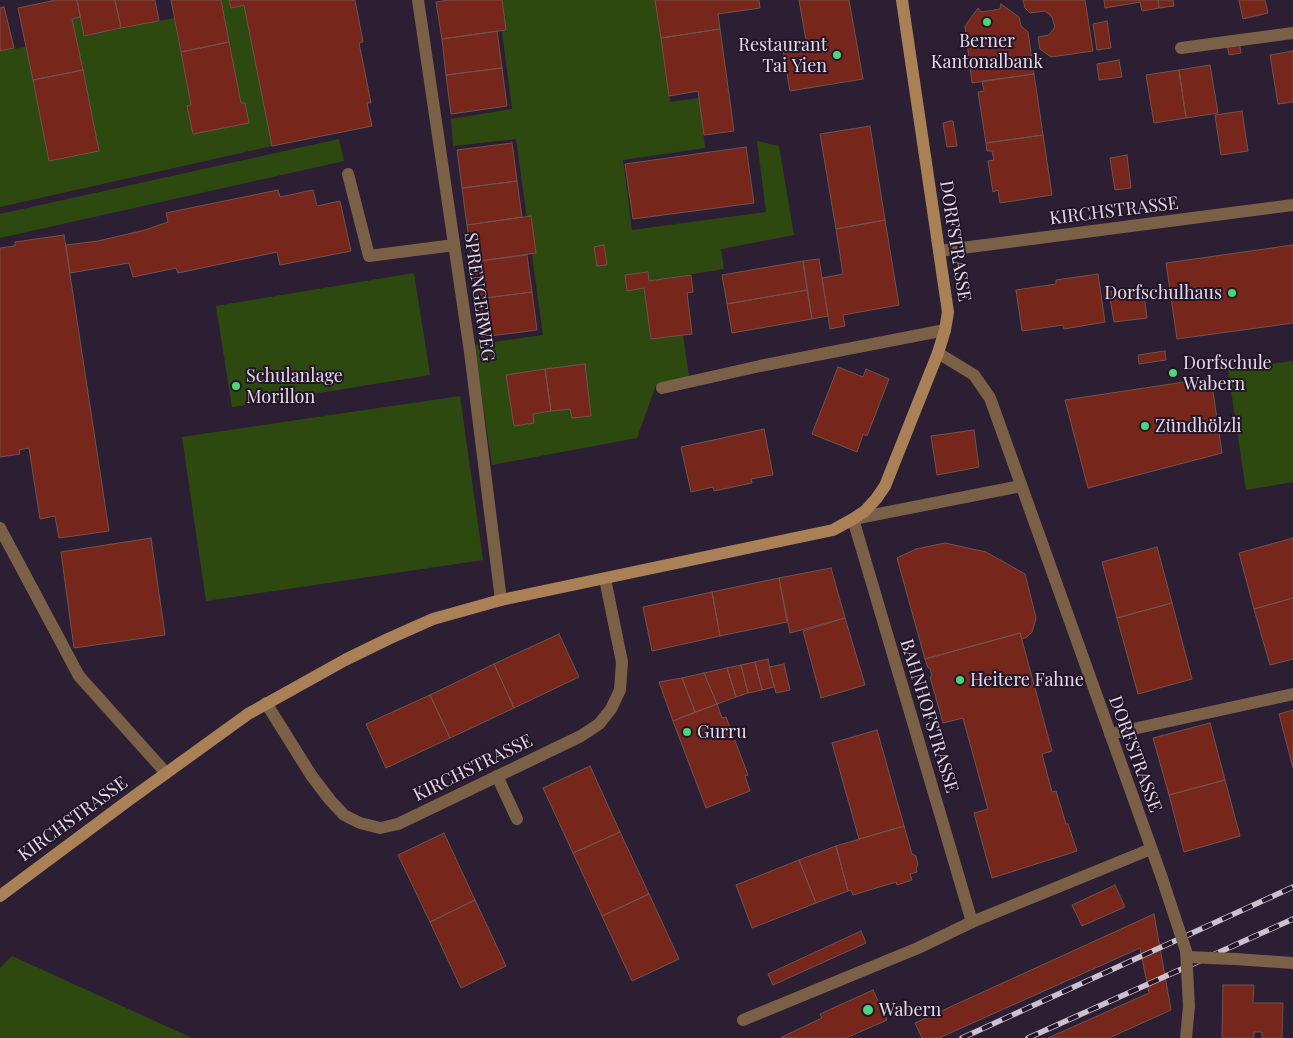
<!DOCTYPE html>
<meta charset="utf-8">
<style>
body{margin:0}
canvas{display:block;background:#2d1f33}
</style>
<canvas width="1293" height="1038"></canvas>
<script>
const context = document.querySelector('canvas').getContext('2d');
context.lineJoin = 'round';
function paint(path, color) { context.fillStyle = color; context.fill(path, 'evenodd'); }
const poly = rows => new Path2D(rows.map(r => 'M' + r).join(''));
function strokePath(path, color, width, dash) { context.strokeStyle = color; context.lineWidth = width; context.lineCap = dash ? 'butt' : 'round'; context.setLineDash(dash || []); context.stroke(path); }
function drawText(font, color, halo, rows, align = 'center') {
  context.font = font + ' "Playfair Display",serif'; context.lineWidth = 4; context.setLineDash([]); context.textBaseline = 'middle'; context.strokeStyle = halo; context.fillStyle = color; for (const [text, x, y, turn = 0] of rows) {
    context.save(); context.translate(x, y); context.rotate((+turn || 0) * Math.PI / 180); context.textAlign = isNaN(turn) ? turn : align; if (halo) context.strokeText(text, 0, 0); context.fillText(text, 0, 0); context.restore();
  }
}
paint(poly([
 [221,0,229,0,231,8,244,5,272,146,0,207,0,51,26,47,50,161,99,151,72,19,80,17,85,36,174,18,191,105,188,106,193,133,248,123,245,103,241,103],
 [498,0,656,0,670,102,699,98,705,148,623,160,632,230,766,212,757,141,779,146,794,235,721,249,724,269,649,281,647,272,625,275,627,291,644,288,651,339,683,335,689,377,656,385,637,438,492,465,474,345,543,335,516,139,453,146,451,119,512,109],
 [339,139,344,161,0,238,0,214],
 [414,273,430,375,232,407,216,306],
 [1293,361,1293,482,1246,490,1228,370],
 [460,396,483,560,206,601,182,437],
 [12,956,192,1038,0,1038,0,968]
]), '#2e490f');
const building = poly([
 [56,0,77,0,80,17,72,19,83,70,33,80,18,8,56,0],
 [77,0,115,0,121,28,84,36,77,0],
 [115,0,155,0,159,21,121,28,115,0],
 [171,0,221,0,229,42,181,52,171,0],
 [229,0,355,0,363,42,359,43,371,103,367,103,372,126,272,146,244,5,231,8,229,0],
 [449,0,502,0,506,30,442,39,436,2,449,0],
 [655,0,759,0,760,8,718,14,720,29,661,38,655,0],
 [799,0,849,0,863,79,790,91,783,50,807,46,799,0],
 [1023,0,1085,0,1093,51,1051,57,1040,49,1038,37,1049,35,1055,27,1052,17,1045,11,1030,13,1025,8,1023,0],
 [1104,0,1158,0,1159,8,1142,11,1140,2,1105,8,1104,0],
 [1158,0,1173,0,1174,6,1159,8,1158,0],
 [1239,0,1265,0,1268,13,1243,19,1239,0],
 [1001,4,1019,17,1021,26,1028,32,1034,74,972,83,965,26,978,8,981,12,1000,9,1001,4],
 [4,7,14,48,0,51,0,8,4,7],
 [1107,21,1111,48,1097,50,1093,24,1107,21],
 [720,29,734,131,704,135,698,91,669,96,661,38,720,29],
 [497,31,502,68,446,75,442,39,497,31],
 [229,42,241,103,245,103,249,123,193,134,187,106,191,105,181,52,229,42],
 [1239,42,1241,53,1229,55,1227,44,1239,42],
 [1293,51,1293,102,1278,104,1270,55,1293,51],
 [1119,60,1122,77,1099,80,1097,64,1119,60],
 [1210,65,1218,113,1186,118,1179,70,1210,65],
 [502,68,507,106,451,114,446,75,502,68],
 [83,70,99,151,49,161,33,80,83,70],
 [1179,70,1186,118,1154,123,1146,75,1179,70],
 [1034,74,1043,135,986,143,978,92,984,91,982,81,1034,74],
 [1242,111,1248,151,1221,155,1215,115,1242,111],
 [950,121,953,121,957,146,947,147,943,123,950,121],
 [870,126,885,220,836,229,820,134,870,126],
 [1043,135,1052,195,1000,203,998,190,993,192,988,161,994,160,992,151,987,151,986,143,1043,135],
 [512,143,517,181,462,188,457,150,512,143],
 [746,147,754,203,633,219,625,164,746,147],
 [1127,155,1131,188,1115,190,1110,158,1127,155],
 [517,181,522,217,467,225,462,188,517,181],
 [278,190,280,197,313,190,317,206,340,201,351,251,280,265,277,252,178,273,176,268,133,277,129,263,70,273,66,245,98,241,145,230,168,222,166,213,278,190],
 [531,216,536,253,472,262,467,225,531,216],
 [885,220,899,305,843,315,845,326,830,329,822,278,843,274,836,229,885,220],
 [64,235,109,531,59,538,55,516,40,519,29,448,19,450,20,454,0,457,0,248,15,246,15,242,64,235],
 [604,245,607,265,597,266,594,247,604,245],
 [1293,245,1293,323,1177,339,1166,263,1293,245],
 [527,255,532,292,477,299,472,262,527,255],
 [819,259,828,316,812,319,803,261,819,259],
 [803,261,807,290,727,304,722,275,803,261],
 [648,272,649,281,691,275,693,292,687,293,692,334,651,339,644,288,627,291,625,275,648,272],
 [1098,274,1105,322,1064,329,1063,325,1022,331,1016,290,1056,284,1056,280,1098,274],
 [1143,287,1147,318,1114,322,1109,292,1143,287],
 [807,290,812,319,732,333,727,304,807,290],
 [532,292,537,330,482,337,477,299,532,292],
 [1165,351,1166,360,1139,364,1138,355,1165,351],
 [585,364,591,416,572,418,570,409,551,411,545,369,585,364],
 [838,367,863,377,866,369,889,379,867,436,863,434,857,452,812,434,838,367],
 [545,369,551,411,533,414,534,423,514,426,506,375,545,369],
 [1211,378,1222,453,1088,488,1065,400,1211,378],
 [764,429,773,475,751,479,752,483,714,491,713,487,691,492,681,447,764,429],
 [974,430,979,467,937,475,931,436,974,430],
 [151,538,165,635,74,648,61,552,151,538],
 [1293,538,1293,598,1254,609,1239,553,1293,538],
 [945,543,986,552,1025,574,1036,618,1032,632,1027,637,1022,639,1020,633,925,659,897,558,916,549,945,543],
 [1157,547,1172,603,1117,618,1102,562,1157,547],
 [831,568,845,618,790,633,779,578,831,568],
 [779,578,787,622,720,636,712,592,779,578],
 [712,592,720,636,652,651,643,607,712,592],
 [1293,598,1293,659,1270,665,1254,609,1293,598],
 [1172,603,1192,679,1138,694,1117,618,1172,603],
 [845,618,865,685,821,698,803,631,845,618],
 [1020,633,1052,751,1042,754,1052,792,1056,791,1066,824,1068,824,1077,851,992,878,974,813,988,809,963,718,943,723,930,677,932,676,930,668,928,668,925,659,1020,633],
 [559,634,579,677,514,708,494,664,559,634],
 [768,659,774,687,762,690,755,662,768,659],
 [755,662,762,690,748,693,741,665,755,662],
 [494,664,514,708,450,738,430,695,494,664],
 [784,664,790,690,776,693,769,667,784,664],
 [741,665,748,693,736,697,727,668,741,665],
 [727,668,736,697,717,704,704,673,727,668],
 [704,673,717,704,695,712,682,678,704,673],
 [682,678,695,712,673,721,659,682,682,678],
 [430,695,450,738,386,768,366,724,430,695],
 [717,704,722,718,726,717,748,775,745,776,750,791,706,808,673,721,717,704],
 [1293,710,1293,768,1279,714,1293,710],
 [1210,723,1225,780,1169,795,1153,738,1210,723],
 [877,730,904,826,859,839,832,743,877,730],
 [590,766,620,832,573,853,543,788,590,766],
 [1225,780,1240,836,1184,852,1169,795,1225,780],
 [904,826,912,854,916,856,918,865,916,868,917,872,910,874,912,880,897,885,896,882,853,895,851,890,848,891,836,846,904,826],
 [620,832,649,894,602,916,573,853,620,832],
 [444,833,475,900,430,922,398,855,444,833],
 [836,846,848,891,816,903,799,860,836,846],
 [799,860,816,903,752,928,736,885,799,860],
 [1115,885,1125,907,1082,926,1072,905,1115,885],
 [649,894,679,959,632,981,602,916,649,894],
 [475,900,506,966,461,988,430,922,475,900],
 [1154,914,1171,1010,1109,1038,1048,1038,1149,993,1140,948,939,1038,922,1038,915,1023,1154,914],
 [861,931,866,943,773,985,768,974,861,931],
 [1223,985,1254,985,1253,1003,1283,1003,1282,1038,1262,1038,1262,1032,1254,1032,1254,1038,1222,1038,1223,985],
 [873,990,887,1020,846,1038,780,1038,822,1018,820,1014,873,990]
]);
paint(building, '#76261b');
strokePath(building, '#70534d', 1);
strokePath(poly([
 [1181,48,1293,33],
 [348,174,369,256,454,245],
 [662,388,760,366,945,330],
 [0,528,79,676,166,773],
 [1110,734,1293,694],
 [497,776,517,819],
 [1235,959,1293,963],
 [743,1020,918,948,972,922]
]), '#7a6046', 12);
strokePath(poly([
 [418,0,470,352,501,600],
 [939,251,1293,205],
 [938,353,974,375,990,398,1162,878],
 [1021,486,853,519,972,922,1151,849],
 [266,703,311,775,330,800,344,815,360,823,380,828,398,824,581,736,599,724,611,709,620,690,622,662,605,579],
 [1186,1038,1189,1006]
]), '#7a6046', 12);
strokePath(poly([
 [0,896,129,800,248,714,345,660,388,639,433,619,501,600,833,530,853,519,865,511,876,499,885,486,938,353,945,330,948,312,902,0]
]), '#aa8156', 12);
const rail = poly([
 [962,1038,1293,887],
 [1028,1038,1293,919]
]);
strokePath(rail, '#cbc1cf', 5.5);
strokePath(rail, '#231629', 4, [11]);
strokePath(poly([
 [1187,957,1235,959]
]), '#7a6046', 12);
strokePath(poly([
 [1162,878,1186,951,1189,1006]
]), '#7a6046', 12);
for (const [x, y, r, color] of [
 [987,22,5,"#4bd677"],
 [837,55,5,"#4bd677"],
 [1232,293,5,"#4bd677"],
 [1173,373,5,"#4bd677"],
 [236,386,5,"#4bd677"],
 [1145,426,5,"#4bd677"],
 [960,680,5,"#4bd677"],
 [687,732,5,"#4bd677"],
 [868,1010,6,"#4bd677"]
]) { const dot = new Path2D(); dot.arc(x, y, r, 0, 2 * Math.PI); context.fillStyle = color; context.fill(dot); strokePath(dot, '#231629', 2); }
drawText('18px', '#e3dae7', '#231629', [
 ["Berner",987,41,"center"],
 ["Kantonalbank",987,62,"center"],
 ["Restaurant",827,45,"right"],
 ["Tai Yien",827,66,"right"],
 ["Dorfschulhaus",1222,293,"right"],
 ["Dorfschule",1183,363],
 ["Wabern",1183,384],
 ["Schulanlage",246,376],
 ["Morillon",246,397],
 ["Zündhölzli",1155,426],
 ["Heitere Fahne",970,680],
 ["Gurru",697,732],
 ["Wabern",879,1010]
], 'left');
drawText('18px', '#e3dae7', '#231629', [
 ["KIRCHSTRASSE",1114,211,-7],
 ["DORFSTRASSE",955,241,81],
 ["SPRENGERWEG",479,297,82],
 ["BAHNHOFSTRASSE",929,716,73],
 ["DORFSTRASSE",1135,754,70],
 ["KIRCHSTRASSE",473,768,-26],
 ["KIRCHSTRASSE",73,819,-36]
]);
</script>
